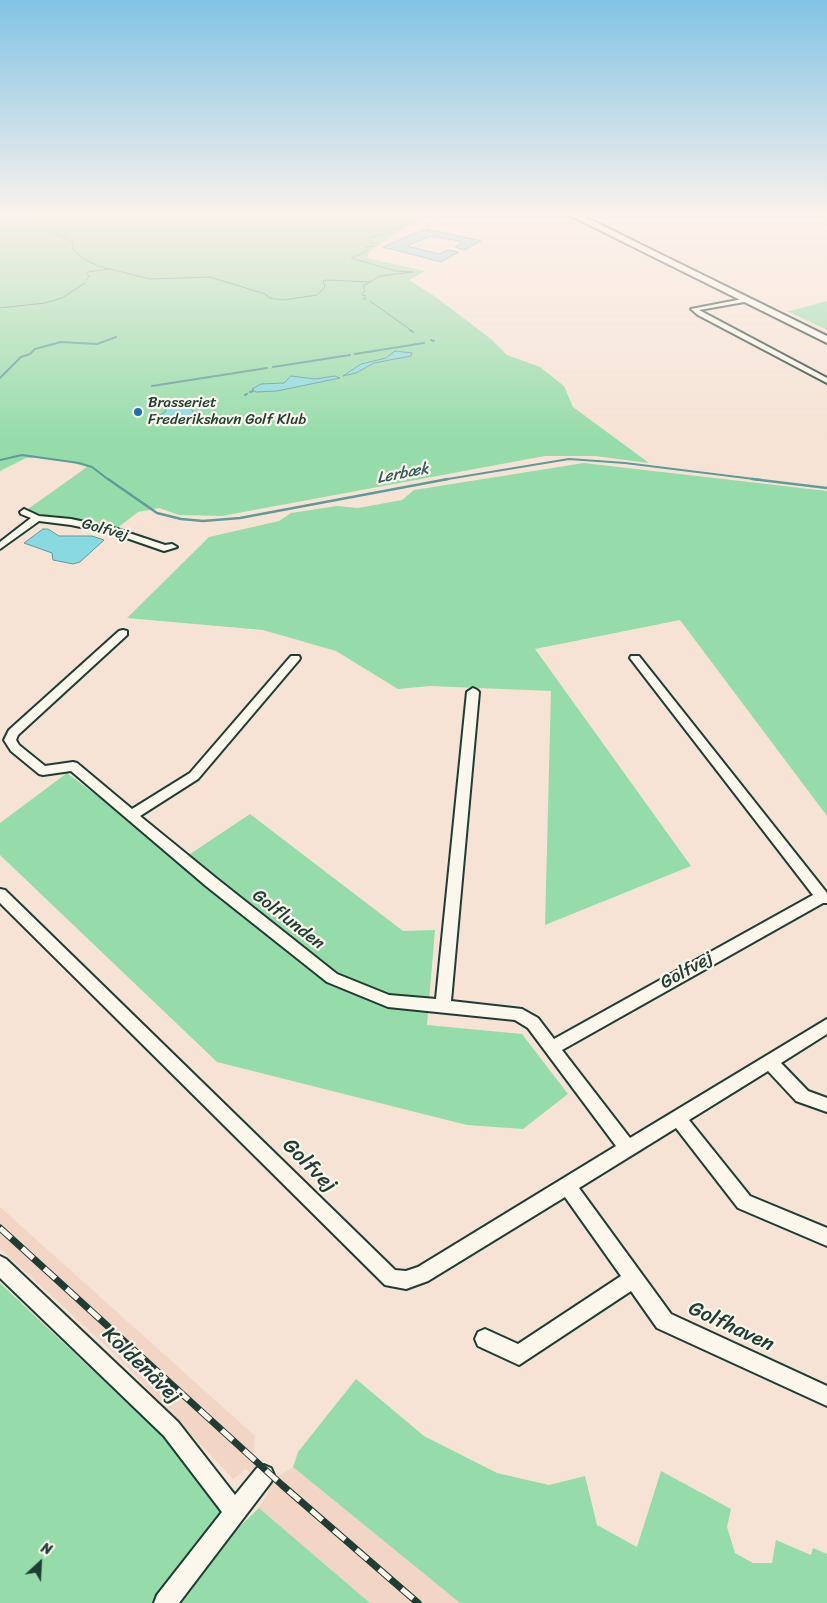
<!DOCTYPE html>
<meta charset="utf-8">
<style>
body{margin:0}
#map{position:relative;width:827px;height:1603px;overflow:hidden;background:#f6e3d5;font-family:Sriracha,sans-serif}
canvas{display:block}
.north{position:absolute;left:15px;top:1538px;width:50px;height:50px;-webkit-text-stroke:4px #fbf7ec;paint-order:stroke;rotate:25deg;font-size:14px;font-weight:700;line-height:20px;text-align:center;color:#1f3d34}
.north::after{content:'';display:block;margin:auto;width:18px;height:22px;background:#1f3d34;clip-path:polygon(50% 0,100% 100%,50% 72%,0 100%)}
</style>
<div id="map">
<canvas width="827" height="1603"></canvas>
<div class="north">N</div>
</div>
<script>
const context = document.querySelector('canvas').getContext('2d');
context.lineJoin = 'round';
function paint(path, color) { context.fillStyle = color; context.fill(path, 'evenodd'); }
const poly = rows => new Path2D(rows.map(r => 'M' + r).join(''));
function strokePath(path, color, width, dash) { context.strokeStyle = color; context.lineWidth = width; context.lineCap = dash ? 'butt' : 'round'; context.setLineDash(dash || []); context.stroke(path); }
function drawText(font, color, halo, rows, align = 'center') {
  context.font = font + ' Sriracha,sans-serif'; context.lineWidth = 4.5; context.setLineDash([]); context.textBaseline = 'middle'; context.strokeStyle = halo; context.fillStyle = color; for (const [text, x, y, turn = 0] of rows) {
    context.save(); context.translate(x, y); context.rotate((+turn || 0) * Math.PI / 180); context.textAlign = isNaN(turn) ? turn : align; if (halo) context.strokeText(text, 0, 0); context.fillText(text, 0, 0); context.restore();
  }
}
paint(poly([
 [0,1207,255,1436,253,1456,279,1476,293,1467,460,1603,370,1603,259,1508,269,1491,246,1469,233,1479,114,1353,0,1249]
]), '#f2d5c5');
paint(poly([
 [0,213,452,213,427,218,410,225,370,251,367,258,425,271,409,280,437,298,491,339,507,355,540,367,564,386,573,407,649,463,595,456,545,456,222,516,179,515,159,508,138,512,116,529,30,512,28,509,87,467,66,461,37,458,26,458,0,471],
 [827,301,827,330,787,311,790,311],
 [584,463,827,491,827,816,680,620,535,649,691,866,545,925,551,691,430,686,398,689,336,651,263,630,127,618,209,537,279,521,291,513,337,506,358,508,402,500,414,490],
 [67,773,181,860,250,814,403,931,435,930,427,1025,522,1034,568,1094,523,1129,467,1125,217,1062,0,855,0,823],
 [0,1283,163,1437,220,1505,221,1521,155,1603,0,1603],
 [356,1379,424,1436,497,1473,549,1485,585,1476,597,1525,637,1547,661,1471,731,1509,727,1527,735,1553,753,1563,772,1563,776,1540,811,1555,813,1548,827,1554,827,1603,460,1603,293,1467,298,1452],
 [259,1508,370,1603,176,1603,230,1536]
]), '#96dcaa');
const water = poly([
 [422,230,432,230,481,241,464,250,455,247,461,244,459,241,431,236,407,246,439,254,448,250,459,252,441,262,383,247,422,230],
 [395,351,412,353,411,356,374,363,356,373,343,376,361,364,386,358,395,351],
 [291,376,315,379,335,376,340,378,277,391,256,392,252,389,261,384,284,383,291,376],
 [178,400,189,404,196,418,176,419,159,416,166,411,165,406,178,400],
 [43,529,48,529,59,536,92,536,104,540,80,562,73,564,53,560,52,553,24,543,43,529]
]);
paint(water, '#89dae0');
strokePath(water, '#5f9b9b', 1);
strokePath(poly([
 [0,217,18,222,36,223,73,242,73,249,84,259,98,266,150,279,210,277,265,294,270,298,283,300,317,295,325,287,323,281,326,280,370,282,380,276,413,272,396,271,351,258,362,254,367,250,365,247,373,246,369,238,388,233,419,217,440,214],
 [427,230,430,216],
 [86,280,89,276,86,274,88,272,108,269],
 [366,299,363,299,366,296,362,295,365,290,363,286,370,282],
 [370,301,412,331],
 [0,308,45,303,62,298,85,283]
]), '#5f9b9b', 1);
strokePath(poly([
 [410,330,413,332],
 [431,340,434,341],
 [355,354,424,343],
 [273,367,350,355],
 [0,378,21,357,30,354,35,349,61,342,97,344,116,337],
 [152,386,267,368],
 [250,392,253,391],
 [245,395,247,394],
 [0,460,22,455,79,463,92,467,109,480],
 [442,480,569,459,625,463,762,480]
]), '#5f9b9b', 2);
strokePath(poly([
 [108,479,157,513,181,519,203,521,240,518,448,479],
 [752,479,827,488]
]), '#5f9b9b', 2.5);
const minor = poly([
 [748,298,750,301,699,310,827,378,827,383,698,315,691,309,748,298],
 [24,509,39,516,71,519,117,529,165,545,172,544,177,547,164,551,115,534,71,525,39,521,0,549,0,542,31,518,21,514,20,512,24,509],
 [123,630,127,631,127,635,18,735,16,740,19,745,45,766,73,762,77,763,132,809,190,773,291,656,299,656,300,658,299,660,198,779,140,816,216,878,337,974,389,995,436,999,467,692,473,688,477,690,479,692,451,1001,522,1009,538,1018,554,1039,813,895,630,658,631,656,639,656,827,893,827,903,823,903,562,1050,630,1138,827,1019,827,1034,781,1063,808,1091,827,1098,827,1112,796,1101,768,1071,689,1120,750,1196,827,1228,827,1246,738,1208,676,1128,579,1188,671,1314,827,1386,827,1406,657,1328,631,1291,519,1365,478,1346,475,1339,478,1332,485,1329,518,1344,621,1276,565,1197,428,1281,406,1289,385,1285,0,903,0,889,5,890,395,1270,406,1271,418,1267,616,1146,528,1028,515,1020,388,1007,327,982,206,886,71,771,43,775,39,774,11,751,4,740,9,730,119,631,123,630],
 [0,1256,6,1259,178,1422,235,1495,257,1468,264,1465,271,1468,274,1475,271,1482,179,1603,154,1603,157,1595,222,1512,164,1436,0,1278,0,1256]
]);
const primary = poly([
 [565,213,577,213,827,336,827,343,565,213]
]);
strokePath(minor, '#1f3d34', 4);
strokePath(primary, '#1f3d34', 4);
paint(minor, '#fbf7ec');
paint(primary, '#fbf7ec');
const rail = poly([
 [0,1228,282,1485,418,1603]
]);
strokePath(rail, '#1f3d34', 7);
strokePath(rail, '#fbf7ec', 5, [15]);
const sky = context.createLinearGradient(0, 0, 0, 438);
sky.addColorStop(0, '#82c3e5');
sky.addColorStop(0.49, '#fbf2ec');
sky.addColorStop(1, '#fbf2ec00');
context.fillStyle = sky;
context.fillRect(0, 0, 827, 438);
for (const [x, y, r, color] of [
 [138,412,5,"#1f6fb2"]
]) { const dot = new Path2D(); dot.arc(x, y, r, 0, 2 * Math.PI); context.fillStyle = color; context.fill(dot); strokePath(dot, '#fbf7ec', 2); }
drawText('15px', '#1f3d34', '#fbf7ec', [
 ["Brasseriet",148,403],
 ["Frederikshavn Golf Klub",148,420]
], 'left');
drawText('15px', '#1f3d34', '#fbf7ec', [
 ["Golfvej",105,530,15]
]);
drawText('italic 16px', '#345c56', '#fbf7ec', [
 ["Lerbæk",403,474,-11]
]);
drawText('18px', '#1f3d34', '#fbf7ec', [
 ["Golflunden",288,920,38],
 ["Golfvej",687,971,-29]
]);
drawText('21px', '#1f3d34', '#fbf7ec', [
 ["Golfvej",309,1166,45],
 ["Golfhaven",731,1327,25],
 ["Koldenåvej",141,1366,44]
]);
</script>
